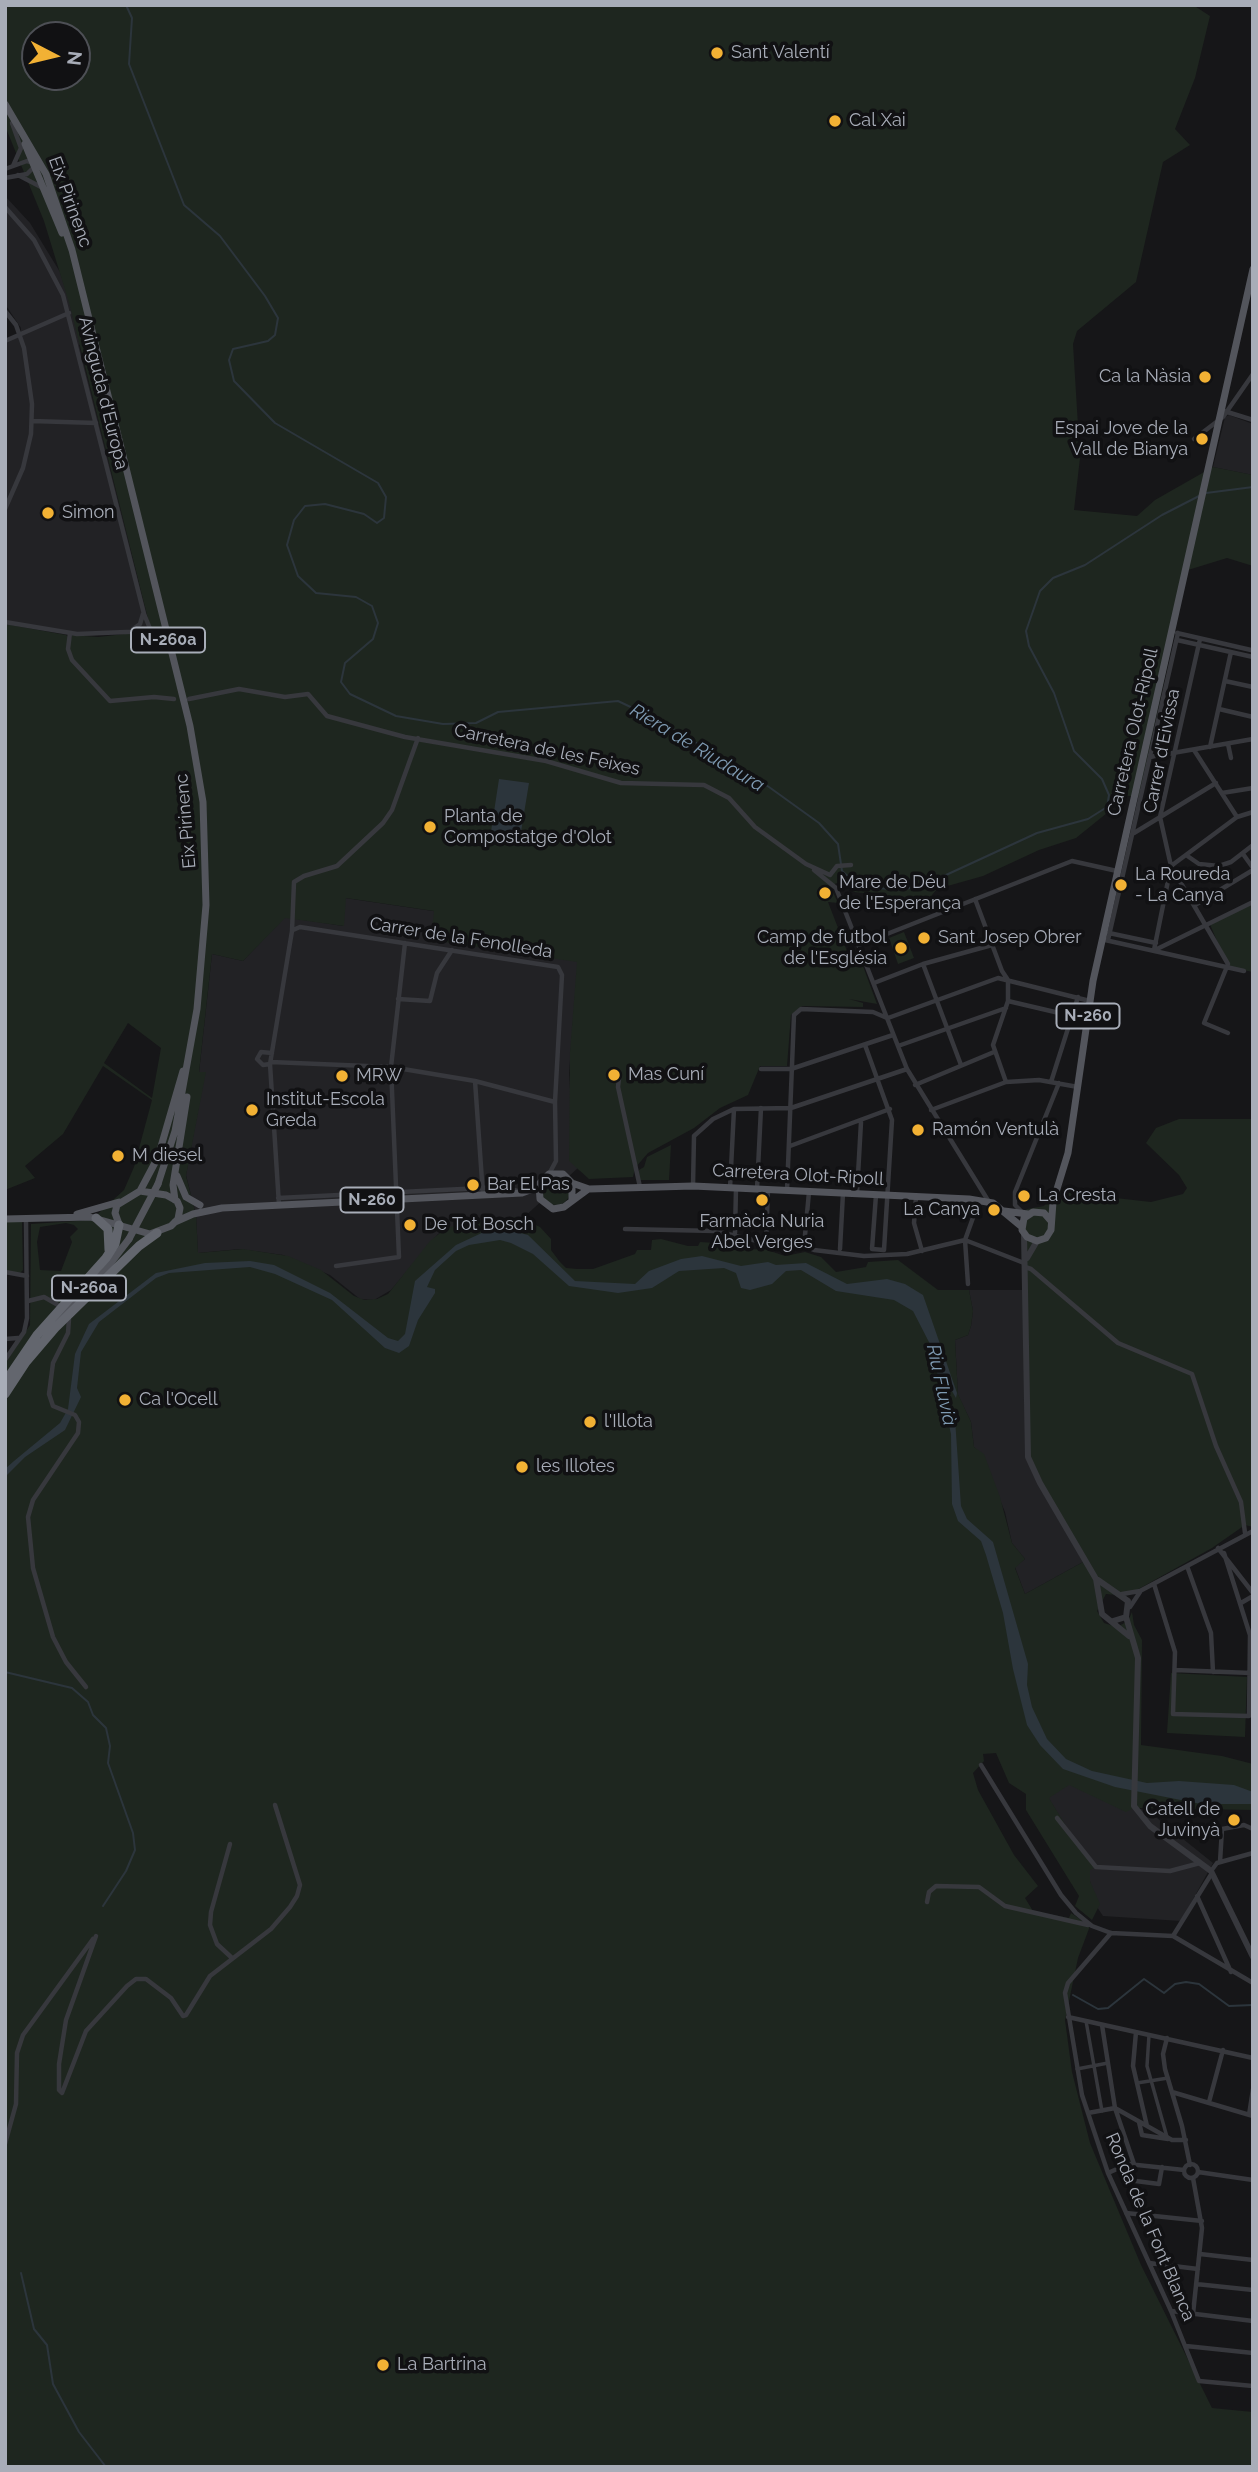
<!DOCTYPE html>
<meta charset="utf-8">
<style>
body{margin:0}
#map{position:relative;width:1258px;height:2472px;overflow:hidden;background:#161618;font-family:Raleway,sans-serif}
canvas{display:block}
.frame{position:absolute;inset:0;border:7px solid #a8adb8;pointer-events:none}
.north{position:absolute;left:21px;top:21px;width:70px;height:70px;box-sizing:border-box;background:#111113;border:2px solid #4d4f55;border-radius:50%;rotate:97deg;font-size:19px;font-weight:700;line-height:28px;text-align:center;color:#a8adb8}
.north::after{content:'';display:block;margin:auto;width:24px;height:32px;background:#f2b134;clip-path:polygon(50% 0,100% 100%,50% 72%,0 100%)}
</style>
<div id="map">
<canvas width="1258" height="2472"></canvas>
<div class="frame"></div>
<div class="north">N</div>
</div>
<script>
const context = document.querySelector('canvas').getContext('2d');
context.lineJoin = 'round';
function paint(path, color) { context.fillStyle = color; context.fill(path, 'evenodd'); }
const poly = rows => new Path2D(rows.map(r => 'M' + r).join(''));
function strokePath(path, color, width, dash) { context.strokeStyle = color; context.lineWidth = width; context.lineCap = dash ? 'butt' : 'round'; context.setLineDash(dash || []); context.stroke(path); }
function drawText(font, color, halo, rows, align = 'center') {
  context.font = font + ' Raleway,sans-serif'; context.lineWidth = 7; context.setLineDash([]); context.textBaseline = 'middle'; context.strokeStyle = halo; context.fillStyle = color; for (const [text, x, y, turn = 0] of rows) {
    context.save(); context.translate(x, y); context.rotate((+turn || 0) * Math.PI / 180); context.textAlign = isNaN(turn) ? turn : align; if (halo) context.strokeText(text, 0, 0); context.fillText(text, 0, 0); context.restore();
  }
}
paint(poly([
 [6,197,30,223,60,272,83,343,79,345,151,631,87,636,5,624,5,341,21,332,21,328,5,304],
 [1229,415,1253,424,1253,475,1213,467,1225,417],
 [345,898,568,931,579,947,569,1073,575,1164,579,1167,523,1218,464,1223,438,1234,391,1290,374,1300,360,1299,330,1275,283,1255,240,1249,198,1253,196,1215,186,1175,205,1072,199,1073,212,954,243,961,285,917,343,926],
 [969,1290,1023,1290,1026,1458,1083,1562,1025,1594,1015,1567,1025,1559,1012,1543,1005,1512,981,1454,974,1447,971,1422,958,1395,955,1340,968,1335,971,1326,973,1311],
 [1067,1783,1125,1807,1147,1810,1213,1863,1181,1921,1103,1916,1093,1901,1087,1861,1046,1794]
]), '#222225');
paint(poly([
 [5,5,1193,5,1210,16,1195,78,1175,129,1190,145,1163,162,1136,282,1077,331,1073,344,1080,458,1074,510,1137,516,1155,500,1213,467,1253,475,1253,566,1227,558,1188,570,1139,797,1111,794,1107,813,1076,838,1039,850,983,876,937,889,932,895,934,899,950,899,952,903,926,911,910,910,895,896,854,892,836,883,831,888,838,903,828,902,847,951,844,953,860,958,877,1004,849,999,863,1003,863,1007,802,1006,791,1015,787,1066,760,1066,748,1095,720,1108,694,1128,648,1153,635,1168,633,1177,589,1179,569,1161,570,1052,577,962,431,940,434,911,346,898,344,926,285,918,243,961,212,954,199,1072,206,1072,186,1176,196,1215,198,1253,243,1249,288,1256,321,1270,354,1296,365,1300,377,1299,388,1294,430,1241,445,1229,463,1223,519,1217,540,1227,551,1239,551,1250,560,1262,566,1268,577,1269,593,1269,635,1254,637,1250,651,1250,652,1240,661,1239,688,1246,698,1246,700,1242,716,1243,732,1250,764,1249,785,1256,805,1252,821,1257,836,1272,866,1267,868,1262,898,1260,938,1290,969,1290,973,1311,971,1326,968,1335,955,1340,958,1394,971,1422,974,1447,984,1454,1000,1497,1012,1543,1025,1559,1015,1568,1025,1594,1083,1562,1026,1458,1021,1215,1027,1209,1044,1206,1054,1191,1151,1202,1183,1194,1187,1188,1179,1175,1146,1143,1156,1128,1179,1119,1253,1119,1253,1527,1245,1525,1212,1548,1126,1596,1106,1594,1097,1611,1104,1623,1117,1627,1128,1621,1132,1612,1134,1625,1142,1640,1141,1745,1222,1756,1253,1764,1253,1810,1134,1808,1126,1812,1069,1785,1049,1798,1074,1839,1096,1867,1090,1870,1090,1881,1100,1904,1092,1920,1075,1906,1079,1896,1026,1810,1026,1794,1009,1783,996,1753,983,1754,984,1761,973,1773,978,1790,1014,1855,1038,1886,1025,1898,1033,1911,1069,1918,1071,1913,1090,1926,1078,1958,1065,2020,1072,2072,1090,2143,1141,2265,1212,2408,1253,2412,1253,2467,5,2467,5,1364,30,1325,31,1224,91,1220,124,1190,134,1167,152,1100,103,1066,63,1134,25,1166,35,1178,5,1190,5,624,66,635,71,639,72,635,98,637,151,631,70,306,44,221,5,126],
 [35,35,77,35,77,77,35,77],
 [128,1023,161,1048,152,1098,104,1063],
 [66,1223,74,1225,78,1229,70,1237,72,1242,61,1271,40,1270,37,1242,40,1227],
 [1253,904,1253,972,1228,967,1209,922],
 [904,932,914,958,898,964,889,938],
 [671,1145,669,1180,639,1180,639,1170,644,1167,647,1157],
 '542 1191a14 14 0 1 1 28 0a14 14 0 1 1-28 0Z',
 [22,1221,23,1270,20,1273,5,1271,5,1222],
 [1171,1673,1247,1677,1245,1737,1167,1733]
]), '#1e261f');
paint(poly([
 [499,779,529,783,519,844,490,838],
 [488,1230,509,1230,528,1235,575,1281,635,1284,649,1271,681,1259,702,1256,741,1266,768,1262,776,1265,806,1263,847,1284,887,1279,905,1284,923,1295,957,1393,956,1398,945,1379,955,1419,961,1506,967,1519,993,1542,1028,1664,1027,1685,1032,1707,1047,1739,1066,1759,1092,1771,1147,1783,1179,1781,1234,1785,1253,1792,1253,1804,1201,1804,1115,1787,1063,1769,1040,1745,1027,1725,1013,1669,1003,1613,986,1555,981,1541,958,1521,952,1504,951,1434,931,1346,913,1311,894,1300,836,1291,801,1270,786,1271,772,1284,750,1290,741,1288,736,1273,724,1268,679,1271,652,1288,618,1293,569,1286,533,1254,511,1243,500,1240,469,1245,456,1251,435,1270,427,1287,435,1289,435,1293,418,1320,409,1346,399,1353,385,1348,332,1300,275,1274,250,1267,169,1273,156,1278,99,1322,81,1352,77,1388,81,1397,65,1430,25,1457,5,1477,5,1469,14,1461,60,1423,68,1409,75,1354,89,1324,156,1273,205,1263,250,1261,274,1265,330,1293,388,1338,398,1341,405,1334,415,1281,456,1245]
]), '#2c353c');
strokePath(poly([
 [126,5,132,18,129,64,184,205,220,236,265,296,278,318,275,335,268,341,233,349,229,360,234,381,275,423,378,483,386,497,384,518,377,523,364,514,325,504,305,506,294,520,287,545,298,576,316,593,356,597,372,606,378,623,373,639,345,663,341,682,350,694,396,716,443,724,476,723,498,712,618,701,660,721,769,787,819,823,838,844,842,871,852,880,877,888,903,890,946,875,1037,833,1088,819,1107,807,1109,795,1102,779,1074,751,1054,693,1029,646,1026,631,1040,591,1053,578,1085,565,1162,515,1201,495],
 [1206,493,1253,487],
 [5,1672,72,1688,88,1702,93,1715,106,1728,110,1746,108,1763,133,1833,135,1850,126,1871,103,1906],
 [1073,1995,1098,2009,1108,2008,1144,1979,1164,1993,1175,1984,1186,1982,1199,1984,1229,2006,1253,2005],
 [21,2273,34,2329,47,2345,53,2384,79,2432,106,2467]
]), '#2c353c', 2);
strokePath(poly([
 [1086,2021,1102,2111],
 [1149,2035,1147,2066,1167,2137],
 [1077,2069,1108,2063],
 [1137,2083,1168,2078]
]), '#37383d', 3.5);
strokePath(poly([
 [12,123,21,148,13,166],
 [5,169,27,161,34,163],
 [18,175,41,187],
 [5,178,27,174,34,167],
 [5,207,34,240,63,295,144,614,151,631,168,650],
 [5,311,16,325,24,348,32,404,31,434,23,468,5,509],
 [5,341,69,313],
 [1224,411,1253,420],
 [32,421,96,423],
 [1194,439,1223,417,1253,374],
 [5,622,77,634,151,631],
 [133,629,140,624,143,614],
 [70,633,68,649,72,660,110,701,154,697,174,699],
 [1177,633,1251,650],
 [1177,640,1253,657],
 [1225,681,1253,687],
 [189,699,239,689,285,697,308,694,327,716,405,737,546,761,621,783,704,785,729,798,755,827,806,864,830,875,837,866,851,865],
 [1219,709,1253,717],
 [1228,744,1231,758],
 [1210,747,1231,652],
 [1194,750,1237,817],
 [1150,757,1253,739],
 [1222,793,1253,788],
 [1134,833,1216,783],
 [1243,854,1253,868],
 [1186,855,1199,864,1219,866,1231,862,1253,845],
 [814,870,836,888,907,1069,989,1202],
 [975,899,1002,971,1008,980,1008,1001,993,1045,1006,1082],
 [1195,905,1253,870],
 [293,930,300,927,558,967,562,975,555,1102,556,1161,549,1174],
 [1109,933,1156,943],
 [1105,940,1244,971],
 [1108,940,1178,633],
 [859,945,1072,861,1117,871],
 [1154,950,1171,866,1160,817,1200,639],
 [1155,950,1253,902],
 [923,964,961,1065],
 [874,983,923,964,992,945],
 [398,999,430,1001,437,973,452,950],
 [1008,1001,1072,1016],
 [888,1018,998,978,1090,1001],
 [1228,1033,1204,1023,1228,964,1171,866,1237,817,1253,812],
 [865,1045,892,1120,884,1250,872,1249,876,1195],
 [898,1046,1006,1008],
 [271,1062,391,1067,475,1081,555,1102],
 [270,1064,263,1065,257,1059,261,1052,272,1053],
 [761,1069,791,1069,893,1035],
 [619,1078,618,1087,640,1187],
 [475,1081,483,1195],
 [1051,1082,1078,997],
 [915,1085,994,1052],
 [931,1110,1006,1082,1039,1080,1078,1087],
 [790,1146,890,1109],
 [693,1186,694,1136,713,1119,734,1109,791,1108,907,1069],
 [730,1188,734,1109],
 [757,1189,761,1108],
 [787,1191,794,1015,801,1009,873,1012,887,1018],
 [857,1193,861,1122],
 [916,1197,914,1223,922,1251],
 [278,1198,503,1187,518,1191],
 [279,1205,270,1064,292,931,294,882,304,876,337,866,383,823,392,810,418,738],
 [1023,1213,1015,1205,1015,1192,1059,1083],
 [625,1229,715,1231,766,1243,804,1246,814,1250,864,1256,907,1254,965,1240,1024,1263],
 [735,1233,736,1188],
 [766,1243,768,1190],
 [804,1246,809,1192],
 [840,1249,843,1193],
 [336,1266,399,1257,391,1067,405,943],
 [1025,1267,1031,1269,1118,1343,1192,1374,1216,1446,1241,1502,1245,1533],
 [5,1272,27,1276],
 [968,1284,965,1240,979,1201],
 [28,1301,44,1297,58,1305],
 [69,1319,68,1333,53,1363,49,1394,53,1406,75,1415,79,1422,78,1433,33,1500,28,1517,33,1568,53,1637,66,1662,86,1687],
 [5,1339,18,1338],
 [5,1360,24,1332,27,1318,26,1219],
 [1218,1548,1253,1593],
 [1187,1566,1211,1633,1213,1672],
 [1154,1584,1175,1652,1173,1714,1249,1716,1250,1635,1224,1553],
 [1122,1594,1140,1591,1253,1531],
 [1241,1603,1253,1596],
 [1130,1607,1140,1592],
 [1175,1670,1251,1673],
 [981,1765,1061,1895,1076,1913,1092,1926,1111,1933,1173,1936,1253,1983],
 [1057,1818,1096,1867,1170,1871,1200,1863],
 [230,1844,211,1912,210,1925,217,1944,232,1958],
 [1220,1862,1222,1829,1244,1825,1253,1829],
 [1211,1871,1217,1863,1253,1853],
 [1197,1896,1231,1972],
 [927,1902,929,1892,936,1886,979,1887,1005,1906,1088,1925],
 [1111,1933,1068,1983,1065,1993,1082,2095,1108,2173,1171,2311,1199,2381,1253,2386],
 [96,1936,66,2020,59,2064,59,2090,62,2093,86,2031,127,1986,136,1979,146,1979,171,1998,183,2016,186,2015,210,1976,271,1929,290,1907,297,1896,300,1885,275,1805],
 [1173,1936,1212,1873],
 [1068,2017,1253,2058],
 [1102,2025,1115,2108,1134,2164],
 [1136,2032,1133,2066,1147,2126],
 [1167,2038,1163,2054,1165,2069,1182,2126,1190,2165],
 [1172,2092,1253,2116],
 [1209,2102,1223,2050],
 [1088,2113,1115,2108,1172,2140,1186,2140],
 [1249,2115,1253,2089],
 [1139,2122,1142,2135,1168,2139],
 [5,2144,16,2104,17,2053,23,2035,93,1939],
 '1184 2171a7 7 0 1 1 14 0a7 7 0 1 1-14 0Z',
 [1123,2166,1128,2173,1131,2164],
 [1198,2172,1253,2180],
 [1108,2173,1128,2164,1184,2170],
 [1128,2173,1128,2180,1159,2184,1162,2167],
 [1193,2178,1202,2228,1193,2314],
 [1126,2213,1202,2221],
 [1200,2254,1253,2260],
 [1149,2263,1198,2269],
 [1196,2284,1253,2290],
 [1171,2311,1253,2321],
 [1186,2346,1253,2353]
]), '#37383d', 4.5);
strokePath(poly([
 [1024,1234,1028,1457,1040,1483,1096,1579,1102,1614,1129,1636],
 [1027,1258,1037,1241],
 [1098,1580,1128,1601,1126,1617,1113,1621],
 [1126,1617,1138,1658,1134,1806,1150,1826,1211,1871,1253,1957]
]), '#37383d', 6);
strokePath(poly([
 [5,104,46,174,72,250,190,726,203,802,206,905,197,1009,175,1131,158,1184],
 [25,144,62,233],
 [177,1176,186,1197,200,1205],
 [572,1183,589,1189,693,1186,969,1199,993,1203,1022,1227],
 [140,1191,158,1157,183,1071],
 [572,1199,572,1183,563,1174,549,1174,539,1184,540,1199,553,1209,564,1207,587,1190],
 [175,1200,173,1185,187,1097],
 [1004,1211,1028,1214],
 [77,1214,119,1202],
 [5,1219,90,1217,150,1234,171,1226,178,1219,180,1208,177,1201,166,1195,140,1191,117,1205,115,1213,119,1224],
 [1051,1221,1044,1213,1033,1212,1024,1218,1022,1230,1027,1237,1037,1241,1046,1238,1051,1230,1053,1202,1068,1153,1093,981,1253,269],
 [175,1222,193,1214,222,1208,522,1193,538,1187],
 [48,1329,103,1273,129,1239]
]), '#53555c', 7);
strokePath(poly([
 [96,1218,108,1229,109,1250],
 [5,1382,37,1335,106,1258,115,1244,119,1225],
 [5,1394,26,1362,55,1328,139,1246,157,1233]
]), '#63666e', 9);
strokePath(poly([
 [129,1239,158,1184]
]), '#53555c', 7);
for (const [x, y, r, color] of [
 [717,53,7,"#f2b134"],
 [835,121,7,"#f2b134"],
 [1205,377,7,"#f2b134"],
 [1202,439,7,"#f2b134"],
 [48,513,7,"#f2b134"],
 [430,827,7,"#f2b134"],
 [1121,885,7,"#f2b134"],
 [825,893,7,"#f2b134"],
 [924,938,7,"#f2b134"],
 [901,948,7,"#f2b134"],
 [614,1075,7,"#f2b134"],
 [342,1076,7,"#f2b134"],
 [252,1110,7,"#f2b134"],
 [918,1130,7,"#f2b134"],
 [118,1156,7,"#f2b134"],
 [473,1185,7,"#f2b134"],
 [1024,1196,7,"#f2b134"],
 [762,1200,7,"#f2b134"],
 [994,1210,7,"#f2b134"],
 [410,1225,7,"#f2b134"],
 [125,1400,7,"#f2b134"],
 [590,1422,7,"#f2b134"],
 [522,1467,7,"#f2b134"],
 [1234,1820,7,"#f2b134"],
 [383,2365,7,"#f2b134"]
]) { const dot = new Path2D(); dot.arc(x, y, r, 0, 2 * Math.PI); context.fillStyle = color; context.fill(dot); strokePath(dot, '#111113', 2.5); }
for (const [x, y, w] of [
 [168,640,74],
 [1088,1016,63],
 [372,1200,63],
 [89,1288,74]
]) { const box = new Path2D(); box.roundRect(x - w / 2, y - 12.5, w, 25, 5); context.fillStyle = '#111113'; context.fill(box); strokePath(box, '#a8adb8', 2); }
drawText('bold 16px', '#a8adb8', null, [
 ["N-260a",168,640],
 ["N-260",1088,1016],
 ["N-260",372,1200],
 ["N-260a",89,1288]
]);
drawText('18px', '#a8adb8', '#111113', [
 ["Sant Valentí",731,53],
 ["Cal Xai",849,121],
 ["Ca la Nàsia",1191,377,"right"],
 ["Espai Jove de la",1188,429,"right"],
 ["Vall de Bianya",1188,450,"right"],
 ["Simon",62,513],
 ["Planta de",444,817],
 ["Compostatge d'Olot",444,838],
 ["La Roureda",1135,875],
 ["- La Canya",1135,896],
 ["Mare de Déu",839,883],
 ["de l'Esperança",839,904],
 ["Camp de futbol",887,938,"right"],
 ["de l'Església",887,959,"right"],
 ["Sant Josep Obrer",938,938],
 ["Mas Cuní",628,1075],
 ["MRW",356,1076],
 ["Institut-Escola",266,1100],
 ["Greda",266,1121],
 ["Ramón Ventulà",932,1130],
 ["M diesel",132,1156],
 ["Bar El Pas",487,1185],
 ["La Cresta",1038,1196],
 ["La Canya",980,1210,"right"],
 ["Farmàcia Nuria",762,1222,"center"],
 ["Abel Verges",762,1243,"center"],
 ["De Tot Bosch",424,1225],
 ["Ca l'Ocell",139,1400],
 ["l'Illota",604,1422],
 ["les Illotes",536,1467],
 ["Catell de",1220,1810,"right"],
 ["Juvinyà",1220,1831,"right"],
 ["La Bartrina",397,2365]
], 'left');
drawText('18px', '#a8adb8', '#111113', [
 ["Eix Pirinenc",70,202,70],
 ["Avinguda d'Europa",103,393,76],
 ["Carretera Olot-Ripoll",1133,732,-77],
 ["Carretera de les Feixes",547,750,12],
 ["Carrer d'Eivissa",1162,751,-79],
 ["Eix Pirinenc",186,821,-95],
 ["Carrer de la Fenolleda",461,938,9],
 ["Carretera Olot-Ripoll",798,1175,3],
 ["Ronda de la Font Blanca",1150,2227,67]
]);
drawText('italic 19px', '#7f9bb3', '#111113', [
 ["Riera de Riudaura",697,748,31],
 ["Riu Fluvià",941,1385,78]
]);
</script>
